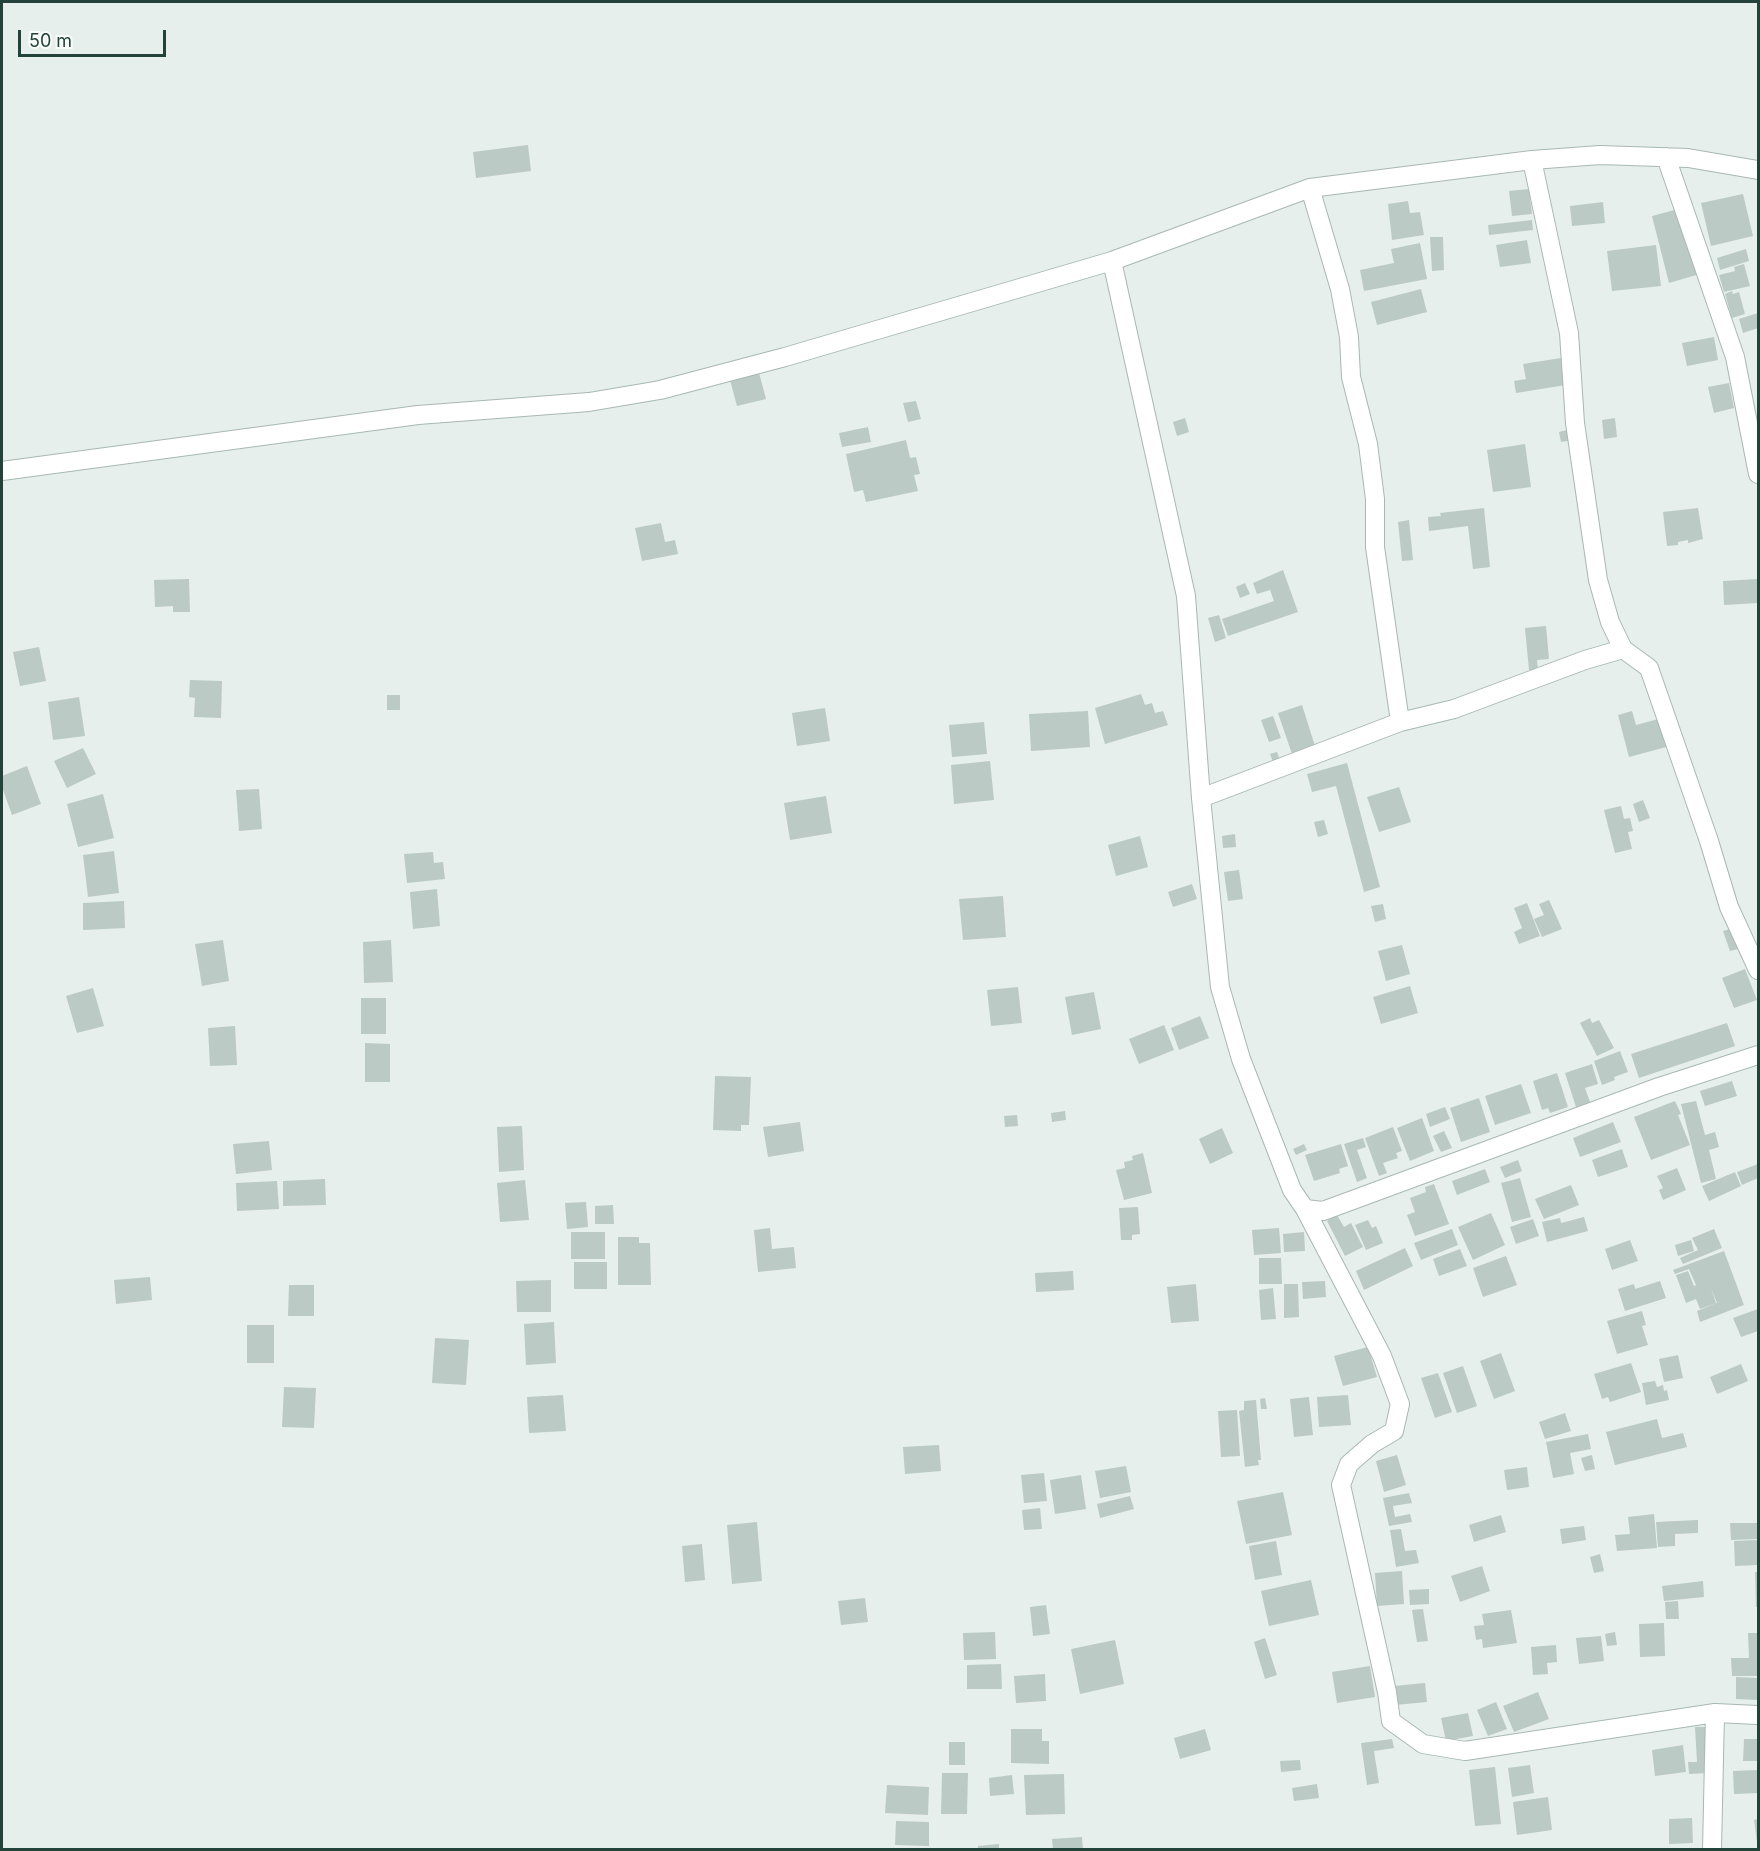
<!DOCTYPE html>
<style>
body{margin:0}
#map{position:relative;width:1760px;height:1851px;overflow:hidden;background:#e6efeb;font-family:Inter,sans-serif}
canvas{display:block}
.frame{position:absolute;inset:0;border:3px solid #234239;pointer-events:none}
.scale{position:absolute;left:18px;top:30px;width:148px;height:27px;box-sizing:border-box;border:3px solid #234239;border-top:0;padding-left:8px;font-size:18px;line-height:21px;white-space:nowrap;color:#234239;-webkit-text-stroke:4px #f7fbf9;paint-order:stroke}
</style>
<div id="map">
<canvas width="1760" height="1851"></canvas>
<div class="frame"></div>
<div class="scale">50 m</div>
</div>
<script>
const context = document.querySelector('canvas').getContext('2d');
context.lineJoin = 'round';
function paint(path, color) { context.fillStyle = color; context.fill(path, 'evenodd'); }
const poly = rows => new Path2D(rows.map(r => 'M' + r).join(''));
function strokePath(path, color, width, dash) { context.strokeStyle = color; context.lineWidth = width; context.lineCap = dash ? 'butt' : 'round'; context.setLineDash(dash || []); context.stroke(path); }
paint(poly([
 [528,145,531,171,476,178,473,152],
 [1529,189,1532,214,1512,216,1509,191],
 [1743,194,1753,236,1711,246,1701,203],
 [1408,201,1410,213,1420,212,1424,235,1392,240,1388,204],
 [1603,202,1605,223,1572,226,1570,206],
 [1682,208,1700,274,1669,283,1652,216],
 [1532,220,1533,230,1489,235,1488,225],
 [1430,237,1443,237,1444,270,1432,271],
 [1527,240,1531,263,1500,267,1496,245],
 [1420,243,1427,279,1364,291,1360,270,1394,263,1391,249],
 [1656,245,1661,286,1612,291,1607,251],
 [1746,249,1749,261,1720,270,1717,258],
 [1744,264,1750,286,1724,292,1719,275,1735,271,1734,267],
 [1421,289,1427,312,1377,325,1371,302],
 [1732,291,1733,294,1739,292,1745,314,1732,318,1725,294],
 [1758,313,1758,328,1743,333,1739,319],
 [1714,337,1718,360,1687,366,1682,343],
 [1561,358,1566,385,1516,393,1514,381,1526,379,1523,364],
 [758,369,766,399,737,406,729,376],
 [1729,383,1734,408,1714,413,1708,387],
 [916,401,921,419,908,422,903,403],
 [1185,418,1189,432,1177,436,1173,422],
 [1615,418,1617,437,1604,439,1602,420],
 [868,427,871,442,842,447,839,433],
 [1571,429,1573,440,1561,442,1559,432],
 [906,440,910,458,916,457,920,474,914,475,918,491,866,502,863,490,854,492,846,454],
 [1525,444,1531,487,1493,492,1487,450],
 [1484,508,1490,567,1473,569,1468,526,1429,531,1428,517,1441,516,1440,513],
 [1698,508,1703,539,1688,543,1688,540,1678,542,1678,545,1667,546,1663,512],
 [1409,520,1413,560,1402,561,1398,522],
 [661,523,665,542,675,540,678,554,642,561,635,528],
 [1283,570,1298,612,1228,636,1222,619,1274,601,1270,590,1257,594,1253,583],
 [189,579,190,612,173,612,173,606,155,607,154,580],
 [1758,579,1758,603,1724,605,1723,581],
 [1245,583,1250,594,1240,598,1236,587],
 [1219,615,1226,638,1215,642,1208,618],
 [1546,626,1549,659,1537,660,1538,670,1529,670,1525,628],
 [39,647,46,681,20,686,13,652],
 [190,680,222,681,221,718,194,717,195,698,189,697],
 [1141,694,1145,705,1152,703,1155,713,1163,711,1168,725,1105,744,1095,708],
 [387,695,400,695,400,710,387,710],
 [79,697,85,736,53,740,48,702],
 [1302,705,1315,746,1292,754,1278,713],
 [825,708,830,741,797,746,792,713],
 [1088,711,1090,747,1031,751,1029,714],
 [1632,711,1636,725,1662,718,1670,746,1629,757,1618,715],
 [1273,716,1281,738,1269,742,1261,720],
 [984,722,987,754,952,757,949,725],
 [83,748,96,774,67,788,54,761],
 [1277,752,1280,760,1273,762,1270,754],
 [990,761,994,800,954,804,951,765],
 [1347,763,1380,887,1364,892,1336,786,1312,792,1307,774],
 [27,766,41,804,12,815,2,787,2,776],
 [1399,787,1411,822,1379,832,1367,797],
 [259,789,262,829,239,831,236,790],
 [103,794,114,838,78,847,67,804],
 [826,796,832,833,790,840,784,803],
 [1643,800,1650,818,1639,822,1633,804],
 [1621,806,1624,819,1630,818,1633,831,1628,832,1632,849,1615,853,1604,810],
 [1324,820,1328,834,1318,837,1314,822],
 [1235,834,1236,847,1223,848,1222,836],
 [1140,836,1148,867,1116,876,1108,845],
 [114,851,119,893,88,897,83,855],
 [433,852,434,863,443,862,445,879,407,883,404,854],
 [1239,870,1243,899,1228,901,1224,872],
 [1192,884,1197,899,1173,907,1168,892],
 [437,889,440,926,413,929,410,892],
 [1003,896,1006,937,963,940,959,899],
 [1549,900,1562,929,1542,937,1534,919,1544,915,1539,904],
 [124,901,125,928,83,930,83,903],
 [1527,903,1540,936,1519,944,1514,932,1522,928,1514,908],
 [1383,904,1386,919,1375,922,1371,906],
 [1736,927,1742,948,1730,951,1723,931],
 [223,940,229,981,202,986,195,944],
 [391,940,393,982,364,983,363,942],
 [1402,945,1410,974,1386,981,1378,951],
 [1745,969,1757,1000,1734,1008,1722,978],
 [1410,986,1418,1013,1381,1024,1373,997],
 [1018,987,1022,1023,991,1026,987,990],
 [93,988,104,1026,77,1033,66,996],
 [1094,992,1101,1029,1072,1035,1065,997],
 [361,998,386,998,386,1034,361,1034],
 [1200,1016,1209,1038,1179,1050,1171,1028],
 [1590,1018,1592,1023,1599,1020,1614,1048,1597,1056,1580,1023],
 [1727,1023,1735,1046,1639,1078,1631,1054],
 [1164,1025,1174,1050,1139,1064,1129,1039],
 [235,1026,237,1065,210,1066,208,1028],
 [365,1043,390,1044,390,1082,365,1082],
 [1620,1051,1628,1072,1614,1077,1615,1080,1602,1085,1594,1061],
 [1592,1064,1598,1084,1585,1088,1590,1102,1576,1107,1565,1073],
 [1557,1073,1568,1107,1550,1113,1548,1108,1542,1110,1533,1081],
 [715,1076,751,1077,749,1125,741,1125,741,1131,713,1130],
 [1732,1081,1737,1096,1705,1106,1700,1091],
 [1521,1084,1531,1113,1495,1125,1485,1096],
 [1479,1098,1490,1132,1461,1142,1450,1108],
 [1675,1101,1681,1114,1678,1115,1690,1145,1651,1160,1634,1117],
 [1696,1101,1705,1135,1715,1132,1719,1147,1709,1150,1716,1179,1701,1183,1681,1104],
 [1445,1107,1450,1119,1430,1127,1426,1114],
 [1065,1111,1066,1120,1052,1122,1051,1113],
 [1017,1115,1018,1126,1005,1127,1004,1116],
 [1422,1118,1434,1151,1410,1161,1397,1128],
 [800,1122,804,1151,768,1157,763,1127],
 [1613,1122,1621,1142,1580,1157,1573,1138],
 [522,1126,524,1170,499,1172,497,1127],
 [1393,1127,1402,1151,1396,1153,1398,1158,1383,1163,1387,1173,1379,1176,1365,1138],
 [1222,1128,1233,1153,1210,1164,1199,1139],
 [1444,1131,1452,1148,1441,1152,1433,1136],
 [1363,1138,1366,1147,1357,1150,1367,1178,1357,1182,1344,1144],
 [269,1141,272,1170,236,1174,233,1144],
 [1304,1144,1307,1150,1296,1155,1293,1149],
 [1341,1144,1348,1166,1339,1169,1340,1173,1314,1181,1305,1155],
 [1622,1149,1628,1167,1598,1177,1592,1160],
 [1143,1153,1152,1193,1124,1200,1116,1170,1125,1168,1124,1162,1133,1160,1132,1156],
 [1518,1160,1522,1171,1505,1178,1500,1167],
 [1758,1164,1758,1178,1742,1185,1737,1172],
 [1677,1168,1686,1190,1663,1200,1659,1190,1663,1188,1657,1176],
 [1485,1169,1490,1182,1457,1195,1452,1181],
 [1735,1172,1741,1186,1709,1201,1702,1186],
 [1520,1178,1531,1217,1512,1222,1501,1183],
 [325,1179,326,1205,283,1206,283,1181],
 [525,1180,529,1220,500,1222,497,1183],
 [277,1181,279,1209,237,1211,236,1183],
 [1434,1184,1449,1224,1415,1236,1407,1215,1415,1212,1410,1198,1426,1192,1425,1187],
 [1571,1185,1579,1205,1544,1219,1535,1199],
 [586,1202,588,1227,567,1229,565,1203],
 [613,1205,614,1224,595,1224,595,1206],
 [1138,1207,1140,1234,1132,1235,1132,1240,1121,1240,1119,1208],
 [1491,1213,1505,1245,1473,1260,1458,1227],
 [1337,1215,1344,1227,1351,1223,1363,1247,1345,1256,1327,1221],
 [1584,1217,1588,1231,1547,1242,1542,1222,1560,1218,1561,1223],
 [1533,1219,1539,1236,1516,1244,1510,1227],
 [1368,1220,1372,1228,1376,1226,1383,1243,1366,1250,1355,1225],
 [770,1228,772,1249,794,1247,796,1268,758,1272,754,1230],
 [1279,1228,1281,1253,1254,1255,1252,1230],
 [1452,1229,1458,1245,1421,1260,1414,1243],
 [1714,1229,1722,1248,1683,1264,1680,1258,1698,1250,1692,1238],
 [571,1232,605,1232,605,1259,571,1259],
 [1304,1232,1305,1251,1284,1252,1283,1234],
 [618,1237,639,1237,639,1243,650,1243,651,1285,618,1285],
 [1630,1240,1638,1261,1612,1270,1605,1249],
 [1691,1240,1694,1251,1678,1256,1675,1245],
 [1405,1248,1413,1266,1364,1290,1356,1271],
 [1460,1249,1467,1266,1439,1276,1433,1259],
 [1724,1251,1744,1305,1700,1322,1697,1311,1721,1301,1717,1303,1711,1288,1716,1303,1700,1309,1696,1299,1686,1303,1676,1275,1688,1271,1694,1286,1696,1285,1689,1269,1675,1274,1673,1270],
 [1506,1256,1517,1285,1483,1297,1473,1268],
 [1259,1258,1281,1258,1282,1284,1259,1284],
 [574,1262,607,1262,607,1289,574,1289],
 [1073,1271,1074,1290,1036,1292,1035,1273],
 [150,1277,152,1300,116,1304,114,1280],
 [551,1280,551,1312,517,1312,516,1281],
 [1325,1281,1326,1297,1303,1299,1302,1282],
 [1660,1281,1666,1298,1625,1311,1618,1289,1634,1284,1635,1289],
 [1196,1284,1199,1321,1171,1323,1167,1287],
 [1284,1284,1298,1284,1299,1317,1284,1318],
 [289,1285,314,1285,314,1316,288,1316],
 [1273,1288,1276,1319,1261,1320,1259,1290],
 [1758,1309,1758,1331,1741,1337,1733,1318],
 [1642,1311,1646,1325,1642,1326,1648,1345,1617,1354,1607,1321],
 [554,1322,556,1363,526,1365,524,1324],
 [247,1325,274,1325,274,1363,247,1363],
 [435,1338,469,1340,466,1385,432,1383],
 [1368,1347,1377,1377,1343,1386,1334,1356],
 [1501,1353,1515,1391,1494,1399,1480,1361],
 [1678,1355,1683,1378,1664,1382,1659,1359],
 [1631,1363,1641,1392,1610,1402,1608,1397,1602,1399,1594,1374],
 [1741,1364,1748,1381,1717,1394,1710,1377],
 [1463,1366,1477,1406,1457,1413,1443,1373],
 [1438,1373,1452,1412,1435,1418,1421,1378],
 [1655,1381,1657,1387,1663,1385,1664,1391,1667,1390,1669,1400,1646,1405,1642,1383],
 [284,1387,316,1388,314,1428,282,1427],
 [563,1395,566,1431,529,1433,527,1397],
 [1348,1395,1351,1425,1319,1427,1317,1397],
 [1309,1397,1313,1435,1294,1437,1290,1399],
 [1265,1398,1267,1409,1261,1409,1260,1399],
 [1256,1400,1261,1460,1258,1460,1259,1465,1245,1467,1239,1411,1244,1410,1244,1401],
 [1237,1410,1240,1456,1221,1457,1218,1411],
 [1565,1413,1571,1431,1545,1439,1539,1422],
 [1657,1419,1662,1438,1683,1433,1687,1447,1615,1465,1606,1432],
 [1588,1434,1591,1449,1570,1453,1574,1474,1553,1478,1546,1442],
 [939,1445,941,1471,905,1474,903,1447],
 [1397,1455,1406,1485,1384,1492,1376,1461],
 [1592,1455,1595,1469,1585,1471,1581,1458],
 [1126,1466,1131,1492,1100,1498,1095,1471],
 [1527,1467,1529,1487,1507,1490,1504,1470],
 [1044,1473,1047,1501,1024,1503,1021,1475],
 [1081,1475,1086,1509,1055,1514,1050,1480],
 [1283,1492,1292,1535,1246,1544,1237,1501],
 [1409,1493,1412,1503,1393,1506,1395,1517,1410,1514,1412,1522,1389,1526,1383,1498],
 [1130,1496,1134,1509,1100,1518,1097,1504],
 [1040,1508,1042,1529,1024,1530,1022,1510],
 [1654,1514,1657,1548,1617,1551,1615,1535,1630,1534,1628,1517],
 [1501,1515,1506,1532,1474,1542,1469,1525],
 [1698,1520,1698,1533,1675,1534,1675,1546,1658,1547,1656,1522],
 [757,1522,762,1581,732,1584,727,1525],
 [1730,1523,1758,1523,1758,1539,1731,1540],
 [1584,1526,1586,1540,1562,1544,1560,1529],
 [1401,1529,1405,1551,1416,1550,1419,1563,1396,1567,1390,1530],
 [1758,1540,1758,1565,1735,1566,1734,1541],
 [1276,1541,1282,1575,1255,1580,1249,1546],
 [702,1544,705,1580,685,1582,682,1546],
 [1600,1554,1604,1571,1594,1573,1590,1557],
 [1482,1566,1490,1591,1460,1602,1451,1576],
 [1402,1571,1404,1604,1377,1606,1375,1573],
 [1755,1572,1758,1572,1758,1607,1756,1607],
 [1311,1580,1319,1615,1269,1626,1261,1591],
 [1703,1581,1704,1597,1664,1601,1662,1586],
 [1429,1589,1429,1604,1410,1605,1409,1590],
 [865,1598,868,1622,841,1625,838,1601],
 [1678,1601,1679,1619,1666,1619,1665,1602],
 [1046,1605,1050,1634,1033,1636,1030,1607],
 [1423,1609,1428,1641,1417,1642,1412,1610],
 [1511,1610,1517,1643,1483,1648,1482,1639,1476,1640,1474,1626,1484,1625,1482,1614],
 [1664,1623,1665,1656,1640,1657,1639,1624],
 [995,1632,996,1659,964,1660,963,1633],
 [1615,1632,1617,1645,1607,1646,1605,1634],
 [1748,1633,1758,1633,1758,1676,1732,1676,1731,1658,1749,1658],
 [1601,1636,1604,1661,1579,1664,1576,1638],
 [1265,1638,1277,1675,1265,1679,1254,1642],
 [1115,1640,1124,1684,1080,1694,1071,1649],
 [1556,1645,1557,1662,1547,1663,1548,1674,1533,1675,1531,1647],
 [1001,1664,1002,1689,967,1689,967,1665],
 [1370,1666,1375,1697,1337,1703,1332,1672],
 [1045,1674,1046,1701,1016,1703,1014,1676],
 [1736,1677,1758,1678,1758,1700,1736,1699],
 [1425,1683,1427,1702,1395,1705,1394,1686],
 [1538,1692,1549,1719,1514,1732,1503,1706],
 [1496,1702,1507,1729,1488,1736,1477,1710],
 [1468,1713,1473,1736,1446,1741,1441,1718],
 [1695,1727,1706,1727,1709,1773,1689,1774,1688,1762,1697,1762],
 [1011,1729,1042,1729,1042,1741,1049,1741,1049,1764,1011,1763],
 [1205,1729,1211,1750,1180,1759,1174,1738],
 [1392,1739,1394,1748,1374,1751,1379,1783,1367,1785,1361,1743],
 [1744,1739,1758,1739,1758,1761,1743,1761],
 [949,1742,965,1742,965,1765,949,1765],
 [1683,1745,1686,1772,1655,1776,1652,1750],
 [1300,1760,1301,1770,1281,1772,1280,1761],
 [1530,1765,1534,1793,1512,1797,1508,1768],
 [1495,1767,1501,1824,1475,1826,1469,1770],
 [1758,1770,1758,1793,1734,1794,1733,1771],
 [942,1773,968,1773,967,1814,941,1814],
 [1064,1774,1065,1814,1026,1815,1024,1775],
 [1012,1775,1014,1794,990,1796,989,1778],
 [1317,1784,1319,1798,1294,1801,1292,1788],
 [887,1785,929,1787,928,1815,885,1813],
 [1548,1797,1552,1830,1517,1835,1513,1802],
 [1692,1818,1693,1843,1669,1844,1669,1819],
 [1758,1819,1758,1842,1757,1842,1754,1820],
 [896,1821,929,1822,929,1846,895,1845],
 [1082,1837,1083,1850,1053,1850,1052,1839],
 [999,1844,999,1850,978,1850,978,1846]
]), '#bbcac4');
const street = poly([
 [1666,157,1735,357,1758,474],
 [1532,160,1569,333,1575,423,1598,580,1610,622,1623,649,1649,668,1709,841,1729,907,1758,970],
 [1310,188,1340,289,1349,337,1351,377,1368,444,1375,499,1375,547,1400,722],
 [1112,261,1186,596,1201,798,1220,987,1241,1059,1292,1190,1305,1209,1382,1356,1400,1404,1394,1431,1372,1444,1349,1464,1341,1485,1387,1692,1391,1721,1423,1744,1465,1751,1715,1713,1758,1715],
 [2,471,418,415,589,402,660,390,785,357,1112,261,1310,188,1532,160,1600,155,1688,158,1758,170],
 [1201,798,1400,722,1454,709,1585,660,1623,649],
 [1305,1209,1323,1211,1659,1087,1758,1055],
 [1712,1850,1715,1713]
]);
strokePath(street, '#a8b8b2', 20);
strokePath(street, '#fff', 18);
</script>
